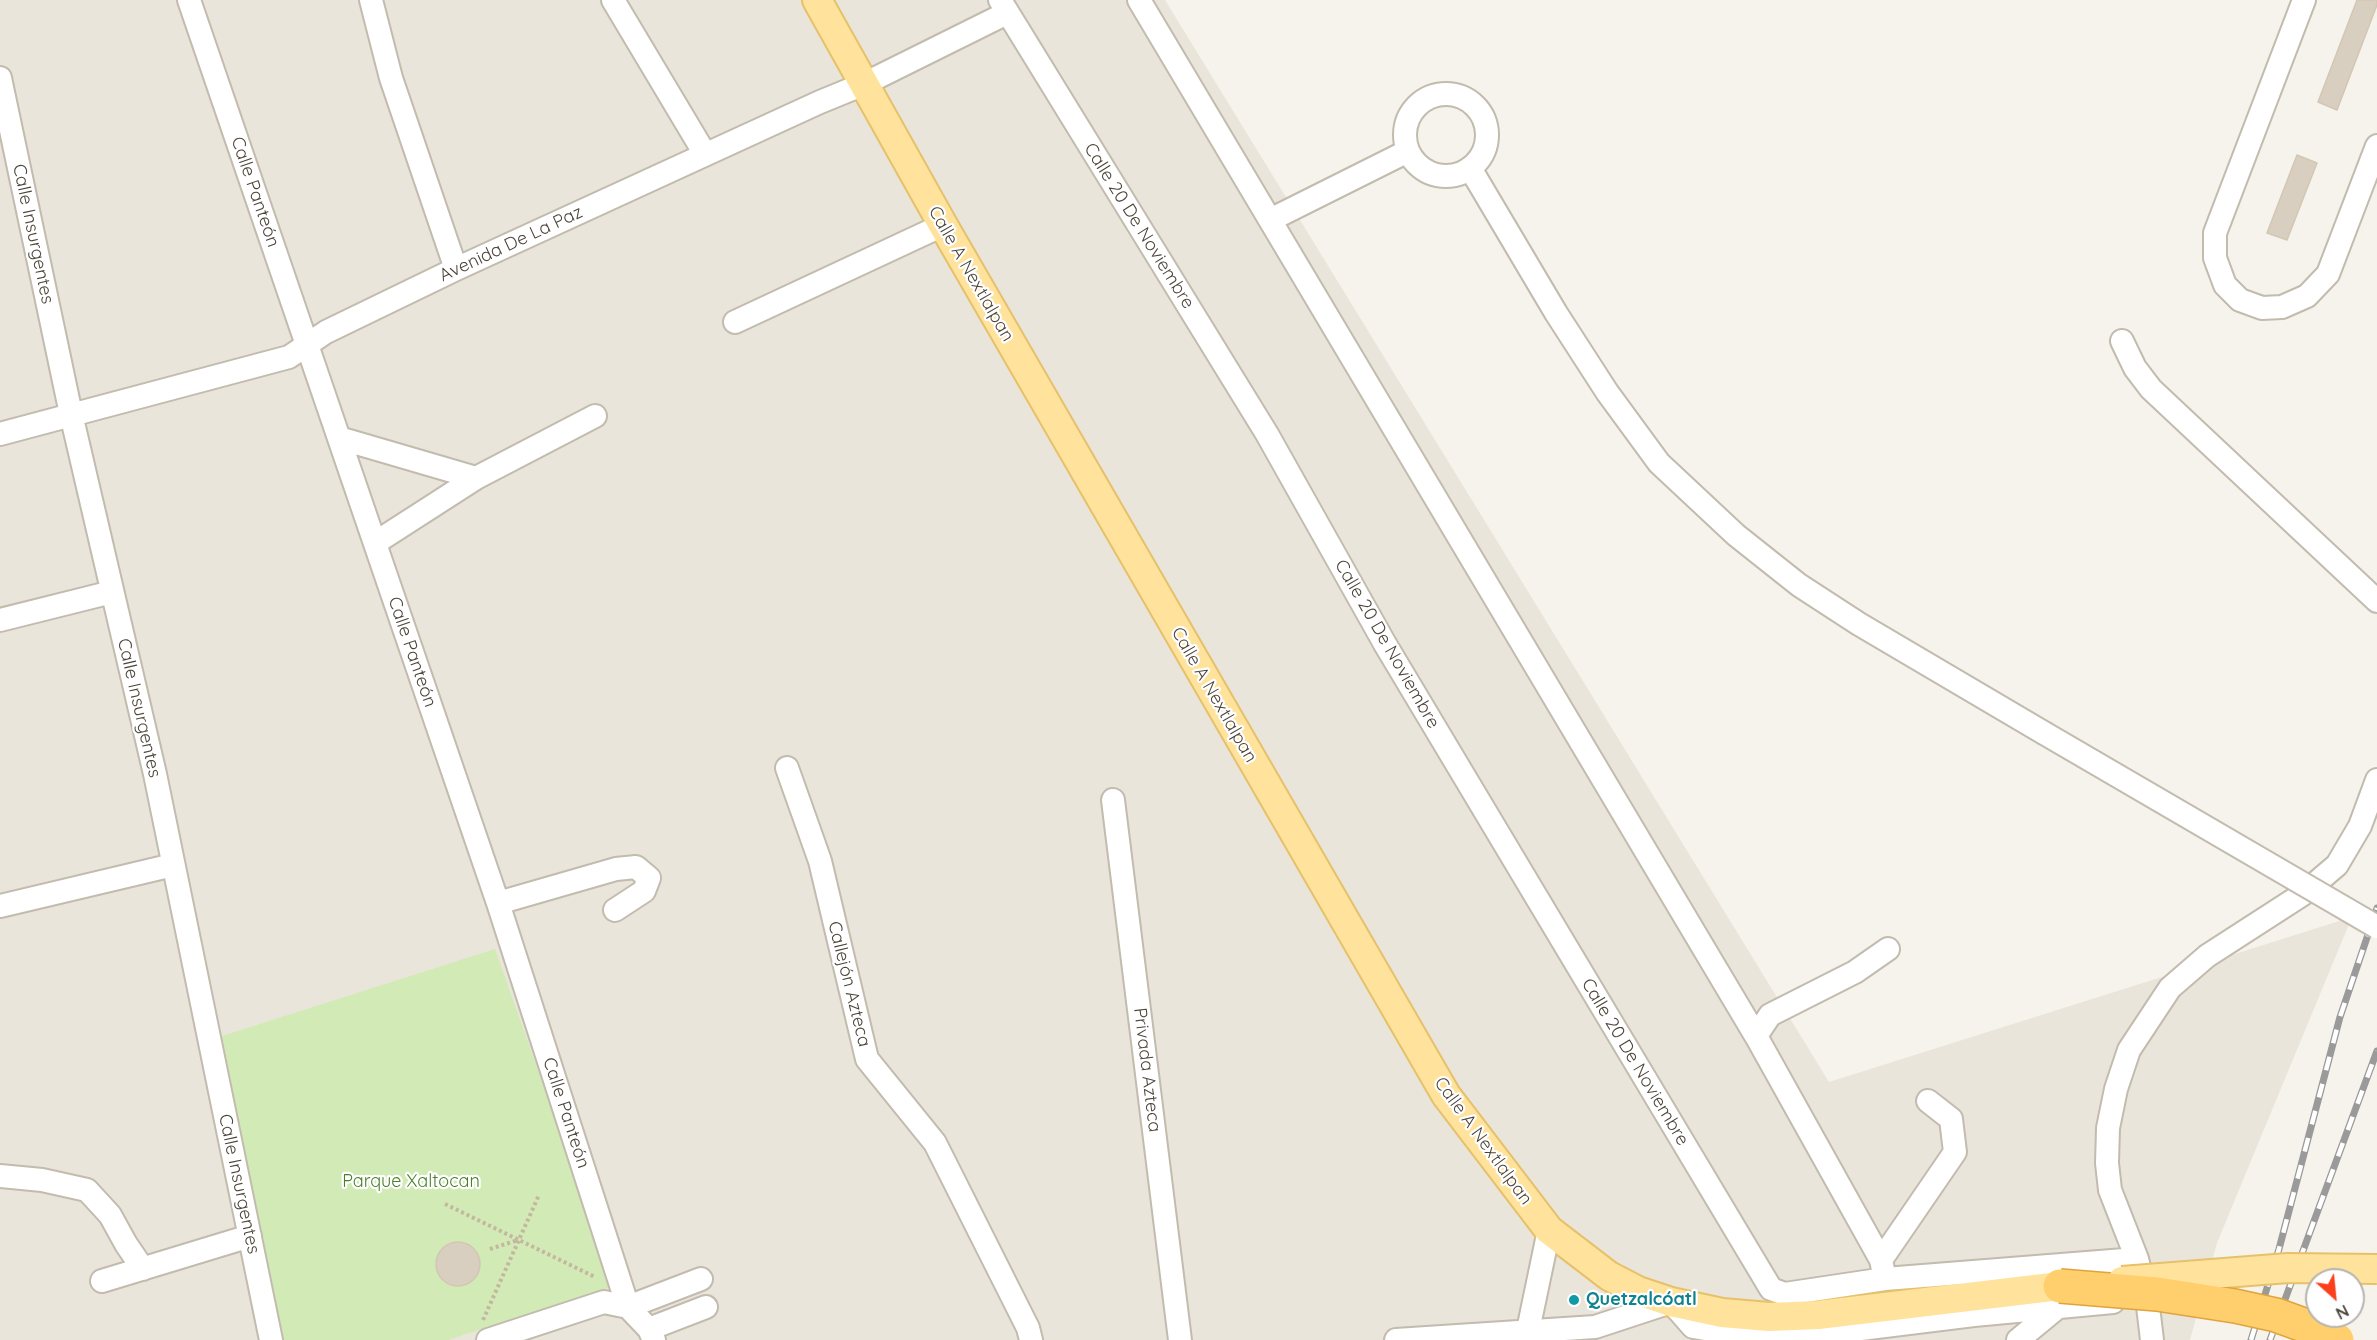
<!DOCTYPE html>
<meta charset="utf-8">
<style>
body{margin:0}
#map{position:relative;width:2377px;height:1340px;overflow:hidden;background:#f6f3ec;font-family:Quicksand,sans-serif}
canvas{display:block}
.north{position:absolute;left:2305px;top:1268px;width:60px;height:60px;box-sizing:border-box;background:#fff;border:2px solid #b7b4b0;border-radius:50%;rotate:153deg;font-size:16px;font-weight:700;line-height:24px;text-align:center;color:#4b4439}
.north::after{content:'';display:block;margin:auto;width:21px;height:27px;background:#fc3f1d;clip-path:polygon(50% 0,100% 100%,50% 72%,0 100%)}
</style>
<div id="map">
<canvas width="2377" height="1340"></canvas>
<div class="north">N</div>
</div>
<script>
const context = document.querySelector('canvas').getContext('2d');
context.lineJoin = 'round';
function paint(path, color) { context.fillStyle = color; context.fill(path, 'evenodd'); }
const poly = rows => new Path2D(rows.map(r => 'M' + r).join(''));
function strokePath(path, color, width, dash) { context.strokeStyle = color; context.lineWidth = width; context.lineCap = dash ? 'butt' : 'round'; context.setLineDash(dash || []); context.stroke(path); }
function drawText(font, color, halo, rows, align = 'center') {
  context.font = font + ' Quicksand,sans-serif'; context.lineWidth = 4.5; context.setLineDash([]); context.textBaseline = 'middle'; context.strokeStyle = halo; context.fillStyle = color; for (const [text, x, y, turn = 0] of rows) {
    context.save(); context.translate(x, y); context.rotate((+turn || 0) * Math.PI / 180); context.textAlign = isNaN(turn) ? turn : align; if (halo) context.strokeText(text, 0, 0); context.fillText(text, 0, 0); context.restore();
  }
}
paint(poly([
 [0,0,1165,0,1829,1082,2352,917,2217,1243,2190,1340,0,1340]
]), '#eae5da');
paint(poly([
 [495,949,614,1286,448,1340,283,1340,222,1036]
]), '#d2eab5');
const building = poly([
 [2357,0,2377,0,2377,5,2337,110,2318,102,2357,0],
 [2297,155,2317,163,2287,240,2267,233,2297,155],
 '436 1264a22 22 0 1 1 44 0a22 22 0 1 1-44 0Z'
]);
paint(building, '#d8cfc1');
strokePath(building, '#d3c7b4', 1.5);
const minor = poly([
 [189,0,498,903,628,1307,701,1279],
 [371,0,391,78,456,269],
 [613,0,705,154],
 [1000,0,1267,434,1385,644,1771,1289,1785,1294,1885,1279,2137,1259],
 [1139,0,1756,1036,1881,1260,1885,1279],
 [2304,0,2215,233,2215,258,2225,285,2240,300,2262,308,2282,307,2307,296,2328,274,2377,146],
 [0,78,71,414,155,774,271,1340],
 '1405 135a41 41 0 1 1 82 0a41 41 0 1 1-82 0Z',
 [1470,168,1556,313,1607,392,1659,463,1736,535,1799,585,1859,624,2044,733],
 [1270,220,1408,151],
 [735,322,943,225],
 [2122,341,2135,368,2151,389,2377,601],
 [0,434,289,357,326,332,456,269,820,102,864,84,1007,13],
 [339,438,476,478],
 [375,543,476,478,595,416],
 [0,620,112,592],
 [787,768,820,861,867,1059,935,1143,1028,1328,1031,1340],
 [1113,800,1180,1340],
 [498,903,616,869,636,867,649,878,644,891,615,910],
 [0,906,173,865],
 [1756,1036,1770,1015,1855,972,1888,949],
 [0,1176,42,1180,87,1190,110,1215,126,1244,143,1269],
 [1881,1260,1955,1152,1951,1119,1928,1101],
 [102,1281,250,1236],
 [649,1329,706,1307],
 [488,1340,604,1302,628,1307,649,1329,654,1340],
 [1396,1340,1595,1327,1671,1302,1693,1327,1731,1333,1781,1335,1821,1334,1974,1315,2113,1302],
 [1526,1340,1549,1230],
 [2018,1340,2058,1307],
 [2152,1340,2147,1298,2137,1259,2110,1190,2107,1163,2108,1128,2116,1089,2129,1050,2170,988,2207,956,2303,894,2337,865,2360,826,2377,780]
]);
const major = poly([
 [817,0,943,225,1446,1095,1549,1230,1609,1276,1638,1291,1671,1302,1722,1313,1769,1317,1818,1315,2060,1286]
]);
strokePath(minor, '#c2bbae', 26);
strokePath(major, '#e6c16a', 32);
strokePath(poly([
 [445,1204,595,1277],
 [490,1249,518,1240],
 [483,1320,539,1195]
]), '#c4b79f', 4, [3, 3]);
strokePath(minor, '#fff', 22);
strokePath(major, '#ffe39c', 28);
const rail = poly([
 [2251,1340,2279,1249,2340,1017,2377,908],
 [2270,1340,2377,1051]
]);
strokePath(rail, '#9a9a9a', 7);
strokePath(rail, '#fff', 4.5, [14]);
const minorBridge = poly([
 [2044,733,2377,927]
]);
const majorBridge = poly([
 [2122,1281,2288,1268,2377,1269]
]);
const highwayBridge = poly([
 [2060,1286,2157,1294,2235,1306,2276,1315,2320,1331,2337,1340]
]);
strokePath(minorBridge, '#c2bbae', 26, []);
strokePath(majorBridge, '#e6c16a', 32, []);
strokePath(highwayBridge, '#e0a43c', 36, []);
strokePath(minorBridge, '#fff', 22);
strokePath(majorBridge, '#ffe39c', 28);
strokePath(highwayBridge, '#ffcf6e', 33);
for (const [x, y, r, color] of [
 [1574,1300,6,"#0f9aa8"]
]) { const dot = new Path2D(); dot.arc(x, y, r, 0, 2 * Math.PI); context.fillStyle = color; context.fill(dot); strokePath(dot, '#fff', 2); }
drawText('18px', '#4b4439', '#fff', [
 ["Calle Panteón",255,192,71],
 ["Calle 20 De Noviembre",1139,226,58],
 ["Calle Insurgentes",33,234,78],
 ["Avenida De La Paz",511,244,-25],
 ["Calle A Nextlalpan",971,274,60],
 ["Calle 20 De Noviembre",1387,644,60],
 ["Calle Panteón",412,652,71],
 ["Calle A Nextlalpan",1214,695,60],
 ["Calle Insurgentes",139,708,77],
 ["Callejón Azteca",849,984,76],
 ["Calle 20 De Noviembre",1635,1062,59],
 ["Privada Azteca",1147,1070,83],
 ["Calle Panteón",566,1113,72],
 ["Calle A Nextlalpan",1483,1141,54],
 ["Calle Insurgentes",239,1184,78]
]);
drawText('18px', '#4a7f2a', '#fff', [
 ["Parque Xaltocan",411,1182]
]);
drawText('bold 18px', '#0d838f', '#fff', [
 ["Quetzalcóatl",1586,1300]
], 'left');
</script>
